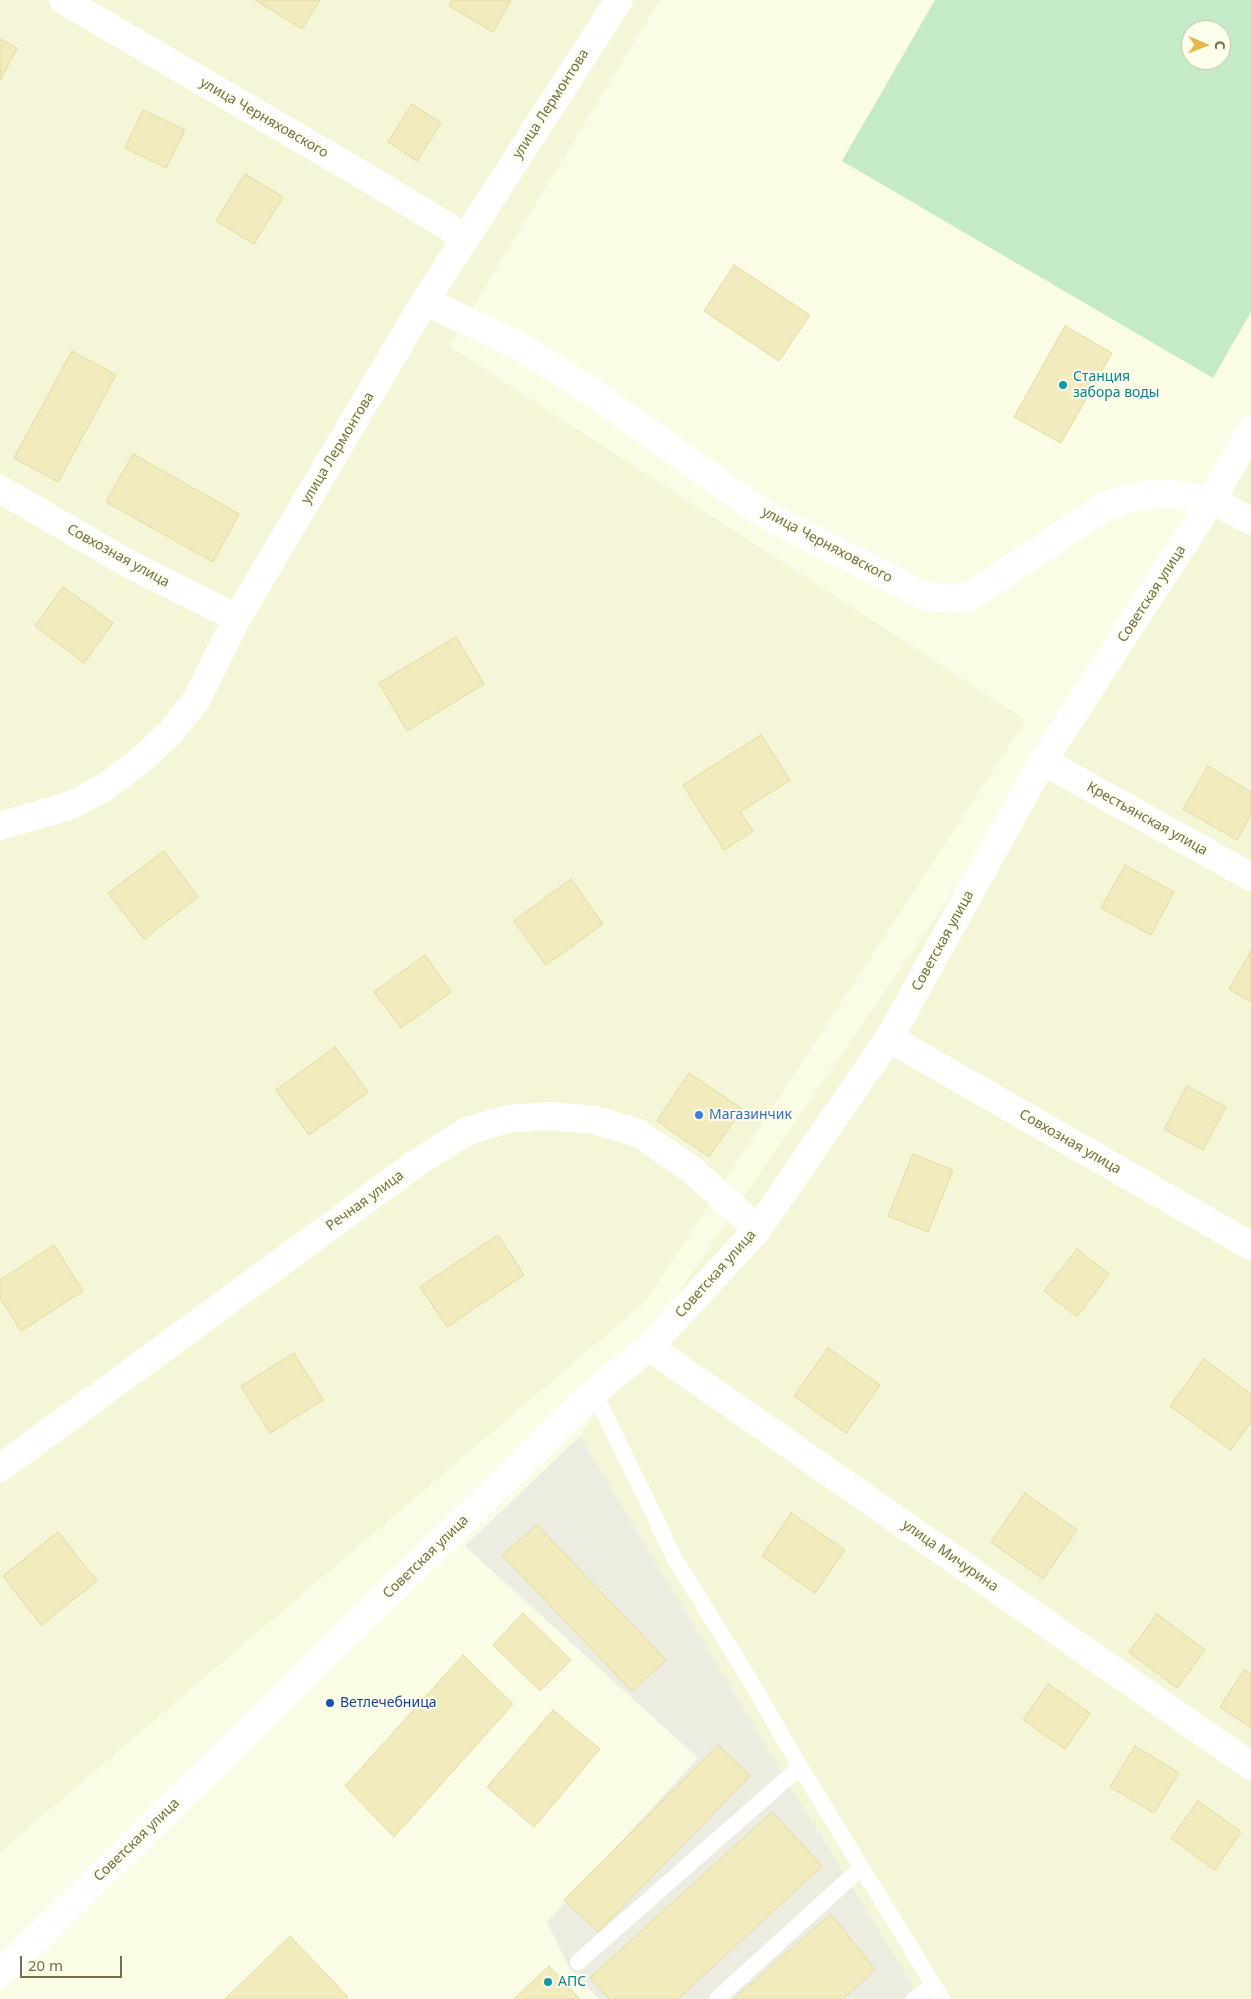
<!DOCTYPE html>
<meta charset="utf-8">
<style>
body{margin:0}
#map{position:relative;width:1251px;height:1999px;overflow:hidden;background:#fafce6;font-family:"Noto Sans",sans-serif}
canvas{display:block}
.north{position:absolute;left:1181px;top:20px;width:50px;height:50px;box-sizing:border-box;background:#fdffec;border:1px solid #c7c5ac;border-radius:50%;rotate:91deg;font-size:14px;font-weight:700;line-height:20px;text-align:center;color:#756e4b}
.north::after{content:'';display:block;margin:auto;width:18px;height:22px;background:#e4b74d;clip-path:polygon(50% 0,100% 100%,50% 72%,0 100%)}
.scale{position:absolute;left:20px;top:1956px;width:102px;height:22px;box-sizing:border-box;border:2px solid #756e4b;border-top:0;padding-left:6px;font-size:15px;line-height:18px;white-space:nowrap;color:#756e4b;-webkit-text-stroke:4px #fdffec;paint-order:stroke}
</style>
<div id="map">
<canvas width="1251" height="1999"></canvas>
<div class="north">С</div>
<div class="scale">20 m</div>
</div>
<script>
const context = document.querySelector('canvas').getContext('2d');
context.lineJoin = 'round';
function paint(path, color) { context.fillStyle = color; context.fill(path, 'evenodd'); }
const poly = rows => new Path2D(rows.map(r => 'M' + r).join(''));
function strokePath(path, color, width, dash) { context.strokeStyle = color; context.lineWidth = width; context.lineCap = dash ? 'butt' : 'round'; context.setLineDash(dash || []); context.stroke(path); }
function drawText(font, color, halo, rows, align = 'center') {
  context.font = font + ' "Noto Sans",sans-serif'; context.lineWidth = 4; context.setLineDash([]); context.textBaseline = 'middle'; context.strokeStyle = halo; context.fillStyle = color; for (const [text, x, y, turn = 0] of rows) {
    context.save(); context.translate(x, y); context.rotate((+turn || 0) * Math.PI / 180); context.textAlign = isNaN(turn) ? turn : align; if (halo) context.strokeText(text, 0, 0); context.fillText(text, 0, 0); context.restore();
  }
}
paint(poly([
 [0,0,660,0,449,346,1026,720,646,1301,0,1852],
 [1251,457,1251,1999,921,1999,786,1779,580,1436]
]), '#f5f6d7');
paint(poly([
 [580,1436,786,1779,921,1999,599,1999,570,1969,547,1922,698,1758,465,1546]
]), '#ecece0');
paint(poly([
 [935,0,1251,0,1251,312,1213,378,842,161],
 [1191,30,1221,30,1221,60,1191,60]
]), '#c4eac7');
const building = poly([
 [255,0,320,0,302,29,255,0],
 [452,0,511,0,493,32,449,6,452,0],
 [0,39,17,48,0,81,0,39],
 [412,104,441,123,417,161,388,142,412,104],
 [143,110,185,130,166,168,125,148,143,110],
 [245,174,283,197,254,244,216,221,245,174],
 [734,265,810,315,779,361,704,311,734,265],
 [1065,326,1112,353,1061,443,1014,417,1065,326],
 [72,351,116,375,58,482,14,458,72,351],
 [133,454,239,514,213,562,106,502,133,454],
 [63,587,113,623,84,663,35,626,63,587],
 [456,637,484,684,407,731,379,683,456,637],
 [761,735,790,780,740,812,753,831,724,850,683,785,761,735],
 [1208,766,1251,792,1251,815,1237,840,1183,809,1208,766],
 [164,851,198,897,144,939,108,893,164,851],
 [1125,865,1174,892,1151,935,1101,908,1125,865],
 [571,879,603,924,546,965,514,921,571,879],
 [1251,951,1251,1002,1229,989,1251,951],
 [425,955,451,992,401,1028,374,992,425,955],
 [335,1047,368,1092,309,1135,276,1090,335,1047],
 [689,1073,742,1109,709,1157,657,1121,689,1073],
 [1187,1086,1226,1107,1203,1150,1164,1129,1187,1086],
 [913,1154,953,1170,928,1232,888,1216,913,1154],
 [498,1235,524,1275,447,1327,420,1287,498,1235],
 [54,1245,83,1291,21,1331,0,1298,0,1280,54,1245],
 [1077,1249,1109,1274,1077,1317,1044,1291,1077,1249],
 [828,1348,880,1385,846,1433,794,1396,828,1348],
 [294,1353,323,1400,270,1433,241,1386,294,1353],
 [1204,1359,1251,1394,1251,1422,1231,1450,1170,1406,1204,1359],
 [1025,1493,1077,1530,1043,1579,991,1542,1025,1493],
 [791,1513,845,1550,815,1593,762,1556,791,1513],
 [537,1525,666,1660,632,1691,502,1555,537,1525],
 [58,1532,97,1581,41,1625,3,1576,58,1532],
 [523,1613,571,1660,540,1691,493,1645,523,1613],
 [1157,1614,1205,1650,1177,1688,1129,1652,1157,1614],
 [463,1655,513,1704,394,1837,345,1786,463,1655],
 [1244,1670,1251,1674,1251,1728,1220,1707,1244,1670],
 [1048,1684,1090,1713,1065,1749,1023,1720,1048,1684],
 [553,1710,600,1749,534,1827,487,1787,553,1710],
 [718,1745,750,1776,598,1932,564,1900,718,1745],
 [1135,1746,1179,1773,1154,1813,1110,1787,1135,1746],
 [1198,1801,1241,1832,1215,1870,1171,1838,1198,1801],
 [772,1812,822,1866,678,1999,610,1999,590,1978,772,1812],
 [831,1914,875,1970,843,1999,734,1999,831,1914],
 [290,1936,348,1997,346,1999,225,1999,290,1936],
 [549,1966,580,1999,514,1999,549,1966]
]);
paint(building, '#f1ebbe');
strokePath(building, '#e4da9e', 1);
strokePath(poly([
 [594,1392,676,1561,748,1677,800,1767,942,1999],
 [578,1962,800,1767],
 [717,1999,861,1868],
 [914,1999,933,1985]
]), '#fff', 16);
strokePath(poly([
 [63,0,366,177,465,237],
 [425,301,516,344,590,391,764,514,923,595,948,599,971,596,1107,505,1144,495,1172,494,1212,500,1251,521],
 [0,489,127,563,237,618],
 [1043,761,1251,877],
 [0,826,72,805,105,787,140,761,170,733,197,699,237,618,425,301,619,0],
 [889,1038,1251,1246],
 [649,1347,1251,1766],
 [0,1468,415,1164,467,1131,508,1119,549,1116,595,1120,638,1133,692,1170,758,1229]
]), '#fff', 28);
strokePath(poly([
 [0,1974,594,1392,649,1347,758,1229,889,1038,1043,761,1212,500,1251,430]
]), '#fff', 28);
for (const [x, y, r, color] of [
 [1063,385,5,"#0f9aa8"],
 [699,1115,5,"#3f7fe0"],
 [330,1703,5,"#1a4fb4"],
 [548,1982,5,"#0f9aa8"]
]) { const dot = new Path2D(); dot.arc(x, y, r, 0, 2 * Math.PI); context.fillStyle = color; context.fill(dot); strokePath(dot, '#fdffec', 2); }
drawText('14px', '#756e4b', '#fdffec', [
 ["улица Лермонтова",551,104,-57],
 ["улица Черняховского",264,118,30],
 ["улица Лермонтова",338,448,-59],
 ["улица Черняховского",827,545,28],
 ["Совхозная улица",118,556,29],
 ["Советская улица",1152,594,-57],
 ["Крестьянская улица",1147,819,29],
 ["Советская улица",943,941,-61],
 ["Совхозная улица",1070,1142,30],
 ["Речная улица",365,1201,-36],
 ["Советская улица",716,1274,-48],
 ["улица Мичурина",950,1556,35],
 ["Советская улица",426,1557,-44],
 ["Советская улица",137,1840,-44]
]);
drawText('14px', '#0d838f', '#fdffec', [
 ["Станция",1073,377],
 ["забора воды",1073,393],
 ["АПС",558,1982]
], 'left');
drawText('14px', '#366cbe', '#fdffec', [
 ["Магазинчик",709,1115]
], 'left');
drawText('14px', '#164399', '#fdffec', [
 ["Ветлечебница",340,1703]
], 'left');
</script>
